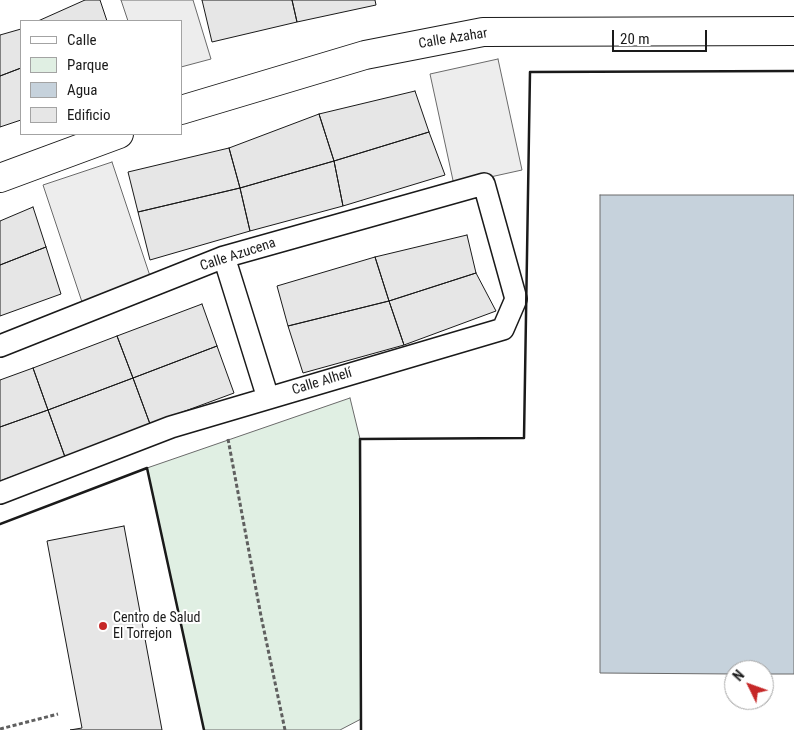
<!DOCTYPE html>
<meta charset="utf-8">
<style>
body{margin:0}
#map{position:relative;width:794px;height:730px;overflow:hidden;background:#fff;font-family:"Roboto Condensed",sans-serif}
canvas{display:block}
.legend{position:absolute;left:20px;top:20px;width:162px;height:115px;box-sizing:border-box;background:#fff;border:1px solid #a3a3a3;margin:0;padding:6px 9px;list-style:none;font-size:15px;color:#1a1a1a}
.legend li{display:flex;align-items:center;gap:10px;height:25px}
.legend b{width:25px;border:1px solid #a3a3a3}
.north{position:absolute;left:724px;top:660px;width:50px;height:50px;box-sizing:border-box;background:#fff;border:1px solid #a3a3a3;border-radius:50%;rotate:312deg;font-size:14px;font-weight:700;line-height:20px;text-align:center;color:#1a1a1a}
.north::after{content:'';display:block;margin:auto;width:18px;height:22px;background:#c62828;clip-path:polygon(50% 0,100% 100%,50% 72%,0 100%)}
.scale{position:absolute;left:612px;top:30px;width:95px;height:22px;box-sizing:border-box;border:2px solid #1a1a1a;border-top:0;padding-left:6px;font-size:15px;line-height:18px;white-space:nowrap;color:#1a1a1a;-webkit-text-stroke:4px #fff;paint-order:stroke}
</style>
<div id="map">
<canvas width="794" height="730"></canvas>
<ul class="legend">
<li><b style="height:6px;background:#fff"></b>Calle</li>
<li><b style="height:14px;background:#e0efe3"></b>Parque</li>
<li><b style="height:14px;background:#c6d2dc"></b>Agua</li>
<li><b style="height:14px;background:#e6e6e6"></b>Edificio</li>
</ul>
<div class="north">N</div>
<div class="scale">20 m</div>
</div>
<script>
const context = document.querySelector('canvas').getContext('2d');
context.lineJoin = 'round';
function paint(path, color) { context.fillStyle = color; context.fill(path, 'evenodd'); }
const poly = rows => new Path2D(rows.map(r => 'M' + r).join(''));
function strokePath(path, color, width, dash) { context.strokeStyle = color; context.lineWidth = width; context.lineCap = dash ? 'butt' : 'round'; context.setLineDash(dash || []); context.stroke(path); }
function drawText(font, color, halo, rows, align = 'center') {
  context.font = font + ' "Roboto Condensed",sans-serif'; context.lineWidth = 4; context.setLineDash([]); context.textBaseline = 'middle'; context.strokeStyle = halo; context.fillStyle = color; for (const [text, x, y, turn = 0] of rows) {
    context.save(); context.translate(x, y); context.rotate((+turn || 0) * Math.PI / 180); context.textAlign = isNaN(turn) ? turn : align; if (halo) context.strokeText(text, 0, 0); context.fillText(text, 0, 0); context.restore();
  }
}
const green = poly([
 [350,398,360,439,361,719,340,730,204,730,147,468,350,398]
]);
paint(green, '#e0efe3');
strokePath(green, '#6a6a6a', 1);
const parking = poly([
 [121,0,193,0,211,59,181,67,181,21,128,21,121,0],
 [498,59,522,170,454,185,430,74,498,59],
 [112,162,151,279,82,302,43,185,112,162]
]);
paint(parking, '#ededed');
strokePath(parking, '#6a6a6a', 1);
const water = poly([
 [600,195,794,195,794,674,764,674,764,670,734,670,734,674,600,673,600,195]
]);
paint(water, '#c6d2dc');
strokePath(water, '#6a6a6a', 1);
const building = poly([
 [85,0,100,0,107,21,38,21,85,0],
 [202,0,292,0,297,22,212,42,202,0],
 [292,0,375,0,376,5,297,22,292,0],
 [21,29,21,68,0,76,0,35,21,29],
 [21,68,21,120,0,127,0,76,21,68],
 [415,91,429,132,334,161,319,114,415,91],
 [319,114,334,161,240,188,229,148,319,114],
 [429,132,445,175,343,206,334,161,429,132],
 [229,148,240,188,138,212,128,172,229,148],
 [334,161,343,206,250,231,240,188,334,161],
 [240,188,250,231,150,260,138,212,240,188],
 [33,207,46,247,0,265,0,221,33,207],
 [467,235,476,273,389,301,375,257,467,235],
 [46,247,61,294,0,316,0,265,46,247],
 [375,257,389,301,288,326,277,286,375,257],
 [476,273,496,311,404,345,389,301,476,273],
 [389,301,404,345,303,373,288,326,389,301],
 [202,304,217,346,133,378,117,336,202,304],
 [117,336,133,378,48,410,33,368,117,336],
 [217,346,234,393,150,424,133,378,217,346],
 [33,368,48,410,0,427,0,380,33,368],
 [133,378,150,424,65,457,48,410,133,378],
 [48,410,65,457,0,481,0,427,48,410],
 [124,526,162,730,70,730,82,728,47,541,124,526]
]);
paint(building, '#e6e6e6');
strokePath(building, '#1a1a1a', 1);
const pedestrian = poly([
 [224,257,268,398],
 [0,346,224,257,484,184,516,299,503,329,171,427,0,493]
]);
const minor = poly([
 [181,110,365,55,483,32,794,31],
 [0,178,119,134]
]);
strokePath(pedestrian, '#1a1a1a', 24);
strokePath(minor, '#1a1a1a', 30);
strokePath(poly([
 [228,439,261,616,285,730],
 [0,729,58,714]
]), '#5f5f5f', 3, [4, 2.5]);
strokePath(pedestrian, '#fff', 21);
strokePath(minor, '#fff', 28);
strokePath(poly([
 [0,524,147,468,204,730],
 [361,730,360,439,524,438,530,72,794,71]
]), '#1a1a1a', 2.5);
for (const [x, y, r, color] of [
 [103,626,5,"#c62828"]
]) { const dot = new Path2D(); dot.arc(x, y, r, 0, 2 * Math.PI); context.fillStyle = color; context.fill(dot); strokePath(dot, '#fff', 2); }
drawText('14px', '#1a1a1a', '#fff', [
 ["Calle Azahar",453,39,-9],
 ["Calle Azucena",238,255,-18],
 ["Calle Alhelí",322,382,-17]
]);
drawText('14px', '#1a1a1a', '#fff', [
 ["Centro de Salud",113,618],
 ["El Torrejon",113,634]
], 'left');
</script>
